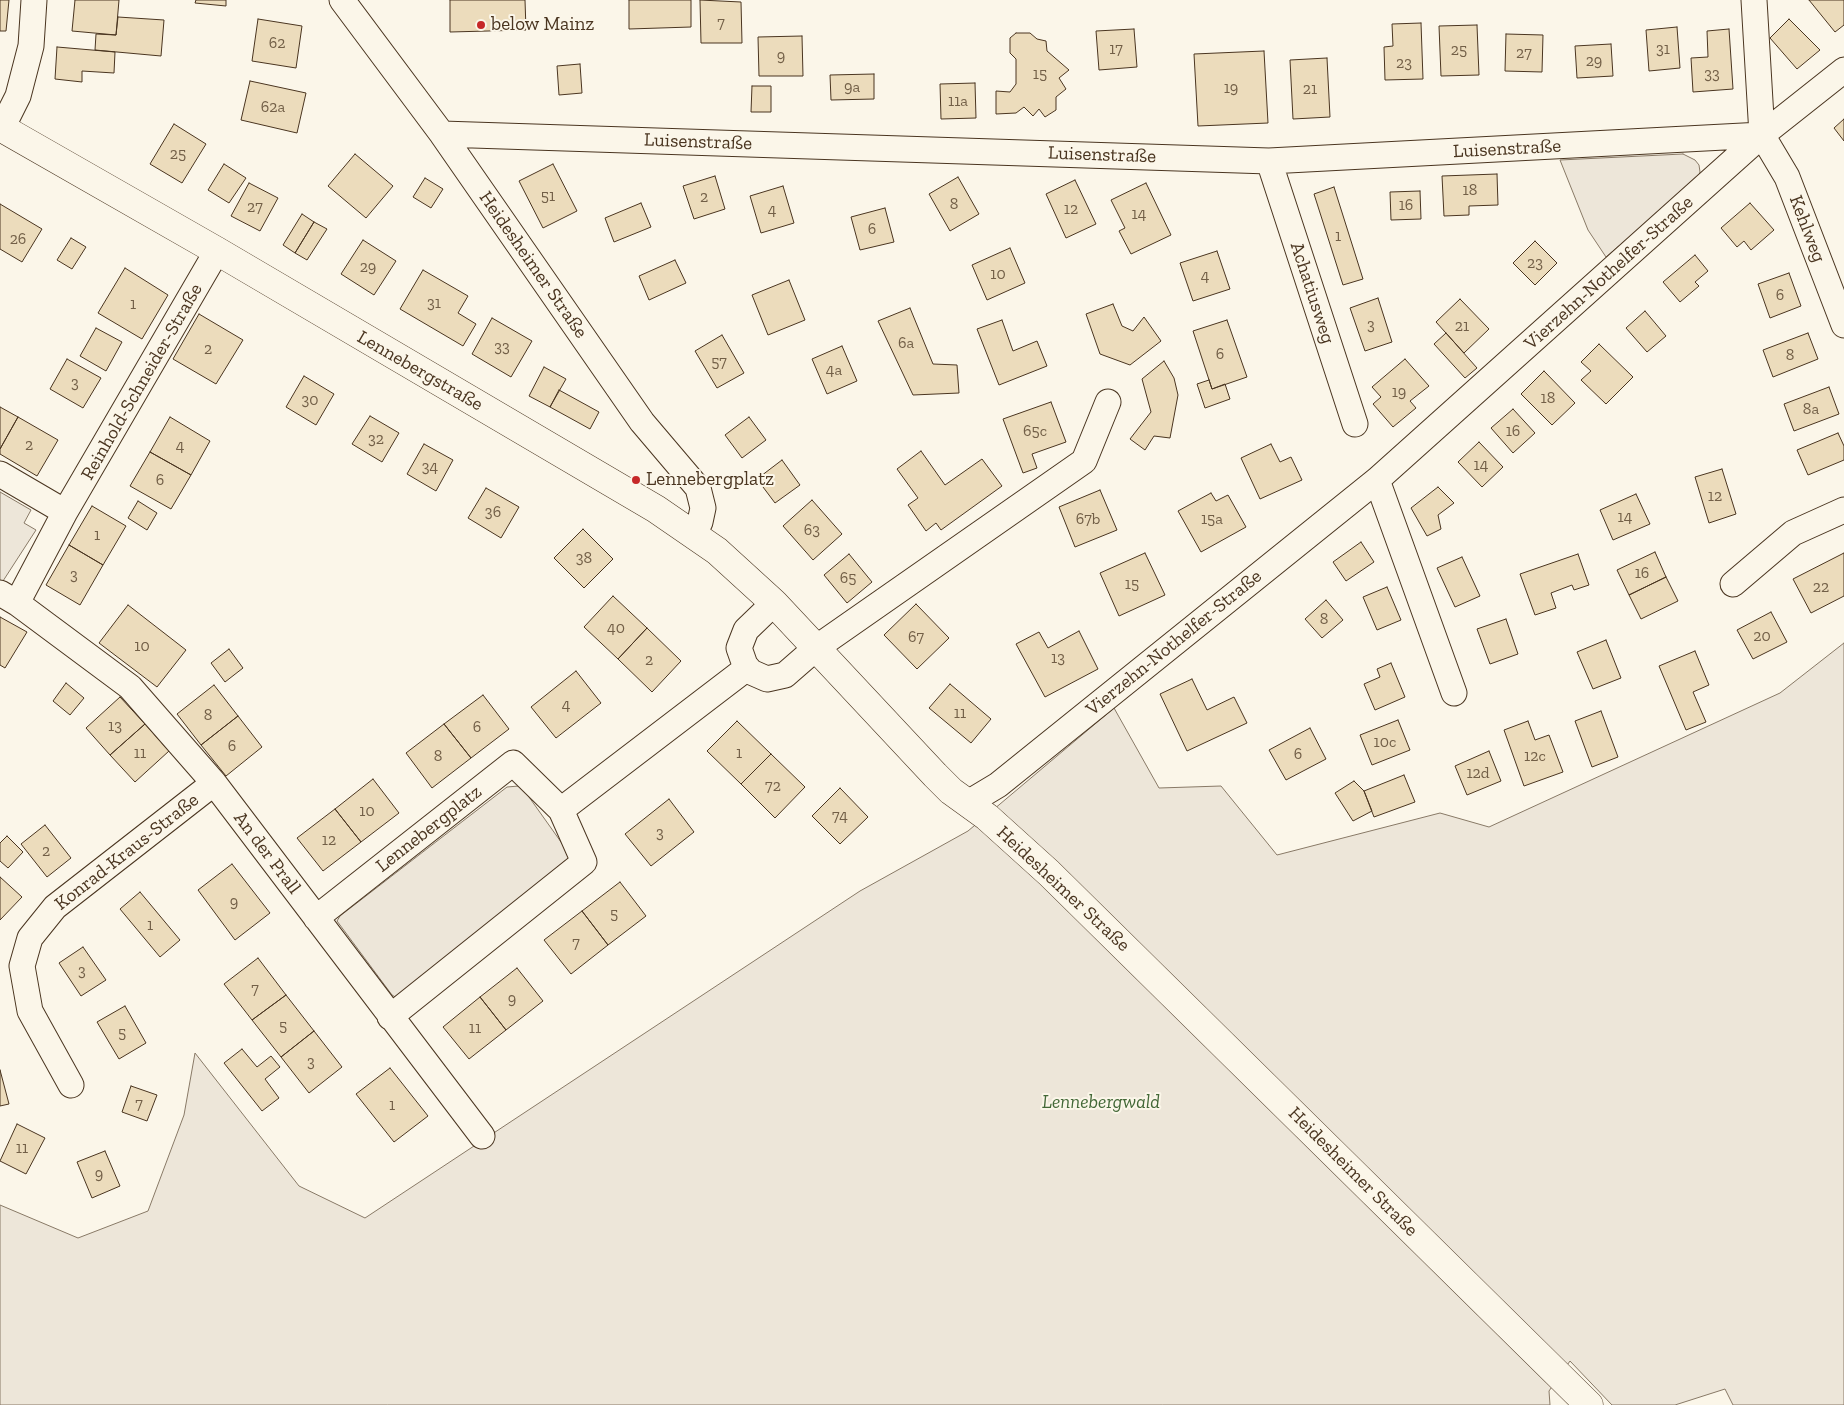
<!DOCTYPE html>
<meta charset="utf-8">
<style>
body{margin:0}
canvas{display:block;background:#fbf6e9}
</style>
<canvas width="1844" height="1405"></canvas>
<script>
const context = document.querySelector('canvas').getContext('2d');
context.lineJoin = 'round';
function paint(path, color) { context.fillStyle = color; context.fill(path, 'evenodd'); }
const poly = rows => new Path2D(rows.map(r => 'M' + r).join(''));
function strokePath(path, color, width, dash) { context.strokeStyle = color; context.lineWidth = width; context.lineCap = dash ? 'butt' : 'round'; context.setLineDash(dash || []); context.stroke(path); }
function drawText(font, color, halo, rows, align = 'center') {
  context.font = font + ' "Zilla Slab",serif'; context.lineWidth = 4; context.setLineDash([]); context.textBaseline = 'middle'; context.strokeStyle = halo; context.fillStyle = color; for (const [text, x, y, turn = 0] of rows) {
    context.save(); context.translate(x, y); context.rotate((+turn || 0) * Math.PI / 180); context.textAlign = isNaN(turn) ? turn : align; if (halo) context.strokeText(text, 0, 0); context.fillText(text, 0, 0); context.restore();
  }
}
const green = poly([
 [1683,154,1695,160,1699,165,1700,172,1698,179,1606,257,1588,230,1560,160,1683,154],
 [0,492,31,510,24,523,36,530,3,581,0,581,0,492],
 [1844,643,1844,1405,1733,1405,1725,1389,1675,1405,1612,1405,1570,1361,1549,1391,1550,1405,0,1405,0,1205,78,1238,148,1211,184,1115,195,1053,299,1186,365,1218,860,891,968,831,1114,708,1159,788,1221,786,1277,855,1440,813,1489,827,1780,693,1844,643],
 [519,786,524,790,571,856,397,998,392,995,337,921,340,916,507,787,519,786]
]);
paint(green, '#ede6d9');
strokePath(green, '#887966', 1);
const building = poly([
 [0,0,9,0,6,31,0,31,0,0],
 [75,0,119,0,116,35,72,31,75,0],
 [196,0,226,0,226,6,195,3,196,0],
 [450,0,525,0,526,30,450,32,450,0],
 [629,0,691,0,691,27,629,29,629,0],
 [700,0,741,2,742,43,701,43,700,0],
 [1809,0,1844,0,1844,25,1835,32,1809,0],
 [118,17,164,20,161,56,95,50,96,34,116,35,118,17],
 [258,19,302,26,296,68,252,61,258,19],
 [1789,19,1820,50,1797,69,1770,38,1789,19],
 [1421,23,1423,79,1385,80,1384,47,1393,46,1392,24,1421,23],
 [1477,25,1479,75,1441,76,1439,26,1477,25],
 [1677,27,1680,68,1649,71,1646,30,1677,27],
 [1134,29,1137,67,1099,70,1096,31,1134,29],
 [1729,29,1733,89,1693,92,1691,58,1708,57,1707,31,1729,29],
 [1016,33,1030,33,1037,39,1046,41,1047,51,1069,70,1059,78,1066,89,1056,97,1056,110,1045,117,1039,109,1033,116,1024,107,1016,113,996,114,996,91,1010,92,1016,84,1016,59,1010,53,1010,38,1016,33],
 [1506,34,1543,35,1542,72,1505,71,1506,34],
 [802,36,803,76,759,76,758,37,802,36],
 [1611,44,1613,76,1577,78,1575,46,1611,44],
 [57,47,115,52,114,73,82,71,82,82,55,79,57,47],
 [1264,51,1268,123,1198,126,1194,54,1264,51],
 [1327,58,1330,117,1293,119,1290,60,1327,58],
 [580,64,582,93,559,95,557,66,580,64],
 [874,74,874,99,831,100,830,75,874,74],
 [250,81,306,93,297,133,241,120,250,81],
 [975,83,976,118,941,119,940,84,975,83],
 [752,86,771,86,771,112,751,112,752,86],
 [1844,119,1844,141,1834,128,1844,119],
 [174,124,206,144,182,183,150,164,174,124],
 [355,154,393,186,366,218,328,186,355,154],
 [224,164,246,178,229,203,208,190,224,164],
 [553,164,577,211,543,228,519,181,553,164],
 [1497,174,1498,205,1469,206,1469,215,1444,216,1442,176,1497,174],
 [715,176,725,209,694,219,683,186,715,176],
 [958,177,979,214,950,231,929,194,958,177],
 [425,178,443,189,431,208,413,197,425,178],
 [1075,180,1096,224,1066,238,1046,194,1075,180],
 [249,183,278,198,260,231,231,216,249,183],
 [1146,183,1171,235,1131,254,1119,231,1125,228,1111,200,1146,183],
 [783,186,794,223,761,233,750,196,783,186],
 [1334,187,1363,279,1343,285,1314,194,1334,187],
 [1420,191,1421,219,1391,220,1390,192,1420,191],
 [641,203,651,227,614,242,605,218,641,203],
 [1750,203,1774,230,1751,250,1744,241,1737,247,1721,228,1750,203],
 [0,204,42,229,22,262,0,249,0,204],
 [885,208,894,242,860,250,851,217,885,208],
 [302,214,314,222,295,253,283,245,302,214],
 [314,222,327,229,307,260,295,253,314,222],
 [71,238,86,247,72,269,57,260,71,238],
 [363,240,396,261,374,295,341,274,363,240],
 [1535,241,1557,263,1535,285,1513,263,1535,241],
 [1010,248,1025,283,987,300,972,265,1010,248],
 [1217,251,1230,289,1193,301,1180,263,1217,251],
 [1695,255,1708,271,1695,282,1699,286,1680,302,1663,282,1695,255],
 [675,260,686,283,649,300,639,276,675,260],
 [125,268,168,295,142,339,98,313,125,268],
 [423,270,468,296,458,313,476,324,463,346,400,309,423,270],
 [1789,273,1801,306,1770,318,1758,284,1789,273],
 [789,280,805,320,768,335,752,295,789,280],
 [1378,298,1392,342,1365,351,1350,308,1378,298],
 [1460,299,1489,329,1464,353,1436,322,1460,299],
 [1113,304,1122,326,1133,331,1144,317,1161,341,1130,365,1100,354,1086,314,1113,304],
 [910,308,933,364,957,365,959,393,913,395,878,321,910,308],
 [1645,311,1666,336,1647,352,1626,328,1645,311],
 [199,314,243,340,216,384,173,359,199,314],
 [492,318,532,341,511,377,472,354,492,318],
 [1002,320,1013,351,1037,341,1047,366,999,385,977,329,1002,320],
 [1227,320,1247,377,1212,389,1193,331,1227,320],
 [96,328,122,342,106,371,80,356,96,328],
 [1446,333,1477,368,1465,378,1434,344,1446,333],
 [1808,333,1818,359,1773,377,1763,350,1808,333],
 [722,335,744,373,717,388,695,351,722,335],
 [1599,344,1633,377,1606,404,1581,380,1591,371,1581,362,1599,344],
 [842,346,857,381,827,394,812,359,842,346],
 [67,359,101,378,83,408,50,389,67,359],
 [1405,359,1429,386,1410,401,1416,408,1393,427,1373,404,1381,397,1372,387,1405,359],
 [1164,361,1174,378,1178,395,1170,438,1154,436,1145,450,1130,439,1151,412,1142,379,1164,361],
 [544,367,566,379,550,407,529,396,544,367],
 [1544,371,1575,403,1552,425,1521,394,1544,371],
 [304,376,334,394,316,425,286,407,304,376],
 [1209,380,1212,389,1225,384,1230,399,1205,408,1197,384,1209,380],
 [1829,387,1839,414,1794,431,1784,404,1829,387],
 [559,390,599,412,590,429,550,407,559,390],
 [1051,402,1066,442,1032,454,1037,468,1023,473,1003,419,1051,402],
 [0,407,18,417,0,449,0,407],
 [1513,409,1535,433,1513,453,1491,428,1513,409],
 [370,416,399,433,382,462,352,444,370,416],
 [18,417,58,440,37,476,0,454,0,449,18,417],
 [170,417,210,441,191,475,150,452,170,417],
 [749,417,766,440,742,458,725,435,749,417],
 [1838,433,1844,446,1844,460,1808,475,1797,450,1838,433],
 [1479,442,1503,467,1482,487,1458,462,1479,442],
 [424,444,453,460,436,491,407,474,424,444],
 [1271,444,1280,462,1291,457,1302,480,1260,499,1241,458,1271,444],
 [921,451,945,485,982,459,1002,486,941,530,936,523,926,531,908,505,918,498,897,469,921,451],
 [150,452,191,475,171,509,130,486,150,452],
 [782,460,800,485,775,503,757,479,782,460],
 [1722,469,1736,514,1709,523,1695,477,1722,469],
 [1438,487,1454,503,1438,515,1441,529,1427,536,1411,508,1438,487],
 [486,488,519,507,501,538,468,518,486,488],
 [1100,490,1117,530,1075,547,1059,507,1100,490],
 [1211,493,1216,501,1228,495,1246,527,1201,552,1178,511,1211,493],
 [1636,494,1650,524,1613,540,1600,510,1636,494],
 [812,500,842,534,813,560,783,526,812,500],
 [138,501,157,513,147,530,128,518,138,501],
 [92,506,126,526,103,565,69,545,92,506],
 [583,529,613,559,584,588,554,558,583,529],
 [1361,542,1374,562,1346,581,1333,562,1361,542],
 [69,545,103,565,80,605,46,585,69,545],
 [1655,552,1666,577,1629,595,1617,570,1655,552],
 [1145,553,1165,595,1119,616,1100,573,1145,553],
 [1844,553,1844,596,1811,613,1793,579,1844,553],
 [849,554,872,582,847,603,824,575,849,554],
 [1578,554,1589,585,1574,590,1572,585,1551,593,1556,608,1535,615,1520,574,1578,554],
 [1462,557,1480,596,1455,607,1437,568,1462,557],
 [1666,577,1678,601,1641,619,1629,595,1666,577],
 [1387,587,1401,620,1377,630,1363,597,1387,587],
 [613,596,647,628,618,659,584,627,613,596],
 [1326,600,1343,620,1322,638,1305,619,1326,600],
 [916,604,949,638,917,669,884,635,916,604],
 [128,605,186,650,157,687,99,643,128,605],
 [1771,612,1787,642,1753,659,1737,630,1771,612],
 [0,617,27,632,5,668,0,665,0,617],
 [1506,619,1518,654,1490,664,1477,629,1506,619],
 [647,628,681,661,652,692,618,659,647,628],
 [1079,631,1098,669,1045,697,1016,644,1039,632,1048,648,1079,631],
 [1606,640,1621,678,1593,689,1577,652,1606,640],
 [229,649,243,668,225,682,211,663,229,649],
 [1695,651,1709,685,1693,692,1706,722,1686,730,1659,666,1695,651],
 [1391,663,1405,697,1375,710,1364,684,1380,677,1377,669,1391,663],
 [576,671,601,703,556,738,531,707,576,671],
 [1192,679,1207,710,1234,697,1247,723,1187,751,1160,694,1192,679],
 [66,683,84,698,70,715,53,701,66,683],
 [950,684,991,719,971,743,929,708,950,684],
 [214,685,238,716,201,745,177,714,214,685],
 [483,695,509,729,471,758,444,724,483,695],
 [120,697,145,724,110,755,86,728,120,697],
 [1601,711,1618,757,1592,767,1575,721,1601,711],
 [238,716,262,747,226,776,201,745,238,716],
 [1398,720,1410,750,1372,765,1360,735,1398,720],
 [737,721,771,754,741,784,707,751,737,721],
 [1528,721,1535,740,1549,735,1563,772,1524,786,1504,730,1528,721],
 [145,724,169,751,135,782,110,755,145,724],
 [444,724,471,758,432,788,406,753,444,724],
 [1310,728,1326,759,1286,780,1269,750,1310,728],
 [1489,751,1501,781,1467,795,1455,766,1489,751],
 [771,754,805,787,775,818,741,784,771,754],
 [1404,775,1415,802,1374,817,1364,791,1404,775],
 [373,779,399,813,361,842,335,809,373,779],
 [1354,781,1364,791,1372,811,1353,821,1335,793,1354,781],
 [840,788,868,817,840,844,812,816,840,788],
 [669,799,694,832,651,866,625,834,669,799],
 [335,809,361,842,323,871,297,838,335,809],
 [45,825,71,858,47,877,21,844,45,825],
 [7,836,23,852,8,868,0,861,0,843,7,836],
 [232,864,270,913,235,940,198,890,232,864],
 [0,877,22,897,0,920,0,877],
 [620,882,646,916,608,945,582,911,620,882],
 [140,892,180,940,160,957,120,909,140,892],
 [582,911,608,945,571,974,544,940,582,911],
 [83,947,106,980,81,996,59,963,83,947],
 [258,958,286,995,252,1020,224,984,258,958],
 [517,968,543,1001,506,1030,480,997,517,968],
 [286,995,314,1031,281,1057,252,1020,286,995],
 [480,997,506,1030,469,1059,443,1027,480,997],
 [125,1006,146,1043,119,1059,97,1022,125,1006],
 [314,1031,342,1067,309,1093,281,1057,314,1031],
 [242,1049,257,1067,271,1056,280,1067,265,1079,279,1098,262,1111,224,1063,242,1049],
 [390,1068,428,1116,394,1142,356,1094,390,1068],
 [0,1070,9,1104,0,1106,0,1070],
 [131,1086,157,1095,147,1121,122,1112,131,1086],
 [17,1124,45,1138,26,1174,0,1161,17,1124],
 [105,1151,120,1186,92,1198,77,1162,105,1151]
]);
paint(building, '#ecdcbc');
strokePath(building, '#4a3520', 1);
const minor = poly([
 [342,0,442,134,642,422,698,488,703,508,700,522,694,534],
 [1754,0,1762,135,1787,177,1844,325],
 [2,128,18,96,31,46,34,0],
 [442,134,1269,161,1762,135],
 [1269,161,1355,424],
 [0,474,65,512,17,603],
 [1377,480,1454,693],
 [65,512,217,251],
 [1733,584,1793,533,1844,510],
 [0,593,17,603,130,687,214,783,482,1136],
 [774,603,746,630,739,648,745,665,751,672,767,679,785,675,816,648,1084,461,1108,402],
 [968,803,998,785,1377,480,1762,135,1844,70],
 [561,810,747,668],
 [316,918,513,763,561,810,584,862,390,1017],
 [71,1085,30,1011,22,966,30,938,55,907,214,783]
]);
const major = poly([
 [0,127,217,251,656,509,717,551,774,603,935,775,951,791,987,817,1049,873,1589,1405]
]);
strokePath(minor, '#4a3520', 27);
strokePath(major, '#4a3520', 29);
strokePath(minor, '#fbf6e9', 25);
strokePath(major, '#fbf6e9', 28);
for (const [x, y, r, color] of [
 [481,25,5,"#c62828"],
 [636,480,5,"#c62828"]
]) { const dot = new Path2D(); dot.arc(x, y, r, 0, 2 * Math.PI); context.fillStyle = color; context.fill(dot); strokePath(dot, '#fbf6e9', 2); }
drawText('16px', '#725f47', null, [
 ["7",721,23],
 ["62",277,43],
 ["17",1116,49],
 ["31",1663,49],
 ["25",1459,50],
 ["27",1524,53],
 ["9",781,56],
 ["29",1594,61],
 ["23",1404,63],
 ["15",1040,74],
 ["33",1712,74],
 ["9a",852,87],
 ["19",1231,88],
 ["21",1310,89],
 ["11a",958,101],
 ["62a",273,107],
 ["25",178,154],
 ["18",1470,190],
 ["51",548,196],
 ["2",704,197],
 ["8",954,204],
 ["16",1406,205],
 ["27",255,207],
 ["12",1071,209],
 ["4",772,210],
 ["14",1139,214],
 ["6",872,229],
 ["1",1338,236],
 ["26",18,239],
 ["23",1535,263],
 ["29",368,267],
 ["10",998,274],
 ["4",1205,276],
 ["6",1780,295],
 ["31",434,303],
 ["1",133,304],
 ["3",1371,325],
 ["21",1462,326],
 ["6a",906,343],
 ["33",502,347],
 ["2",208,349],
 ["6",1220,354],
 ["8",1790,355],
 ["57",719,362],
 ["4a",834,370],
 ["3",75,383],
 ["19",1399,392],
 ["18",1548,398],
 ["30",310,400],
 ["8a",1811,409],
 ["65c",1035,431],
 ["16",1513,431],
 ["32",376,439],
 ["2",29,445],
 ["4",180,446],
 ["14",1481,465],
 ["34",430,467],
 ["6",160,480],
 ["12",1715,496],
 ["36",493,512],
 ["14",1625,517],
 ["67b",1088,519],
 ["15a",1212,519],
 ["63",812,530],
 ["1",97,535],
 ["38",584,558],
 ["16",1642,573],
 ["3",74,575],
 ["65",848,578],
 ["15",1132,584],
 ["22",1821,587],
 ["8",1324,619],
 ["40",616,628],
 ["20",1762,636],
 ["67",916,637],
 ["10",142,646],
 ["13",1058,658],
 ["2",649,660],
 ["4",566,705],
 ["11",960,713],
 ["8",208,715],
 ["13",115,726],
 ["6",477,727],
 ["10c",1385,742],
 ["6",232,746],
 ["11",140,753],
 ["1",739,753],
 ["6",1298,754],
 ["8",438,756],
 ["12c",1535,756],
 ["12d",1478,773],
 ["72",773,786],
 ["10",367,811],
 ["74",840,816],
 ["3",660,833],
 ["12",329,840],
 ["2",46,851],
 ["9",234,902],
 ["5",614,914],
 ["1",150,925],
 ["7",576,943],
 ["3",82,971],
 ["7",255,989],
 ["9",512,999],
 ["5",283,1026],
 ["11",475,1028],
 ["5",122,1033],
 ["3",311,1062],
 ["7",139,1104],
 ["1",392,1105],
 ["11",22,1148],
 ["9",99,1174]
]);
drawText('19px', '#4a3520', '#fbf6e9', [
 ["below Mainz",491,25],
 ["Lennebergplatz",646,480]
], 'left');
drawText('19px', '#4a3520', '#fbf6e9', [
 ["Luisenstraße",698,142,2],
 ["Luisenstraße",1507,149,-3],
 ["Luisenstraße",1102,155,2],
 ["Kehlweg",1807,229,69],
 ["Heidesheimer Straße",533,265,55],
 ["Vierzehn-Nothelfer-Straße",1609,273,-42],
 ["Achatiusweg",1312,293,72],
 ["Lennebergstraße",420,371,30],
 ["Reinhold-Schneider-Straße",142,382,-60],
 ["Vierzehn-Nothelfer-Straße",1174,643,-39],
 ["Lennebergplatz",429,829,-38],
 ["Konrad-Kraus-Straße",127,852,-38],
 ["An der Prall",267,853,53],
 ["Heidesheimer Straße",1063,889,43],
 ["Heidesheimer Straße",1353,1172,45]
]);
drawText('italic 19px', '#436837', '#fbf6e9', [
 ["Lennebergwald",1101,1103]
]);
</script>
